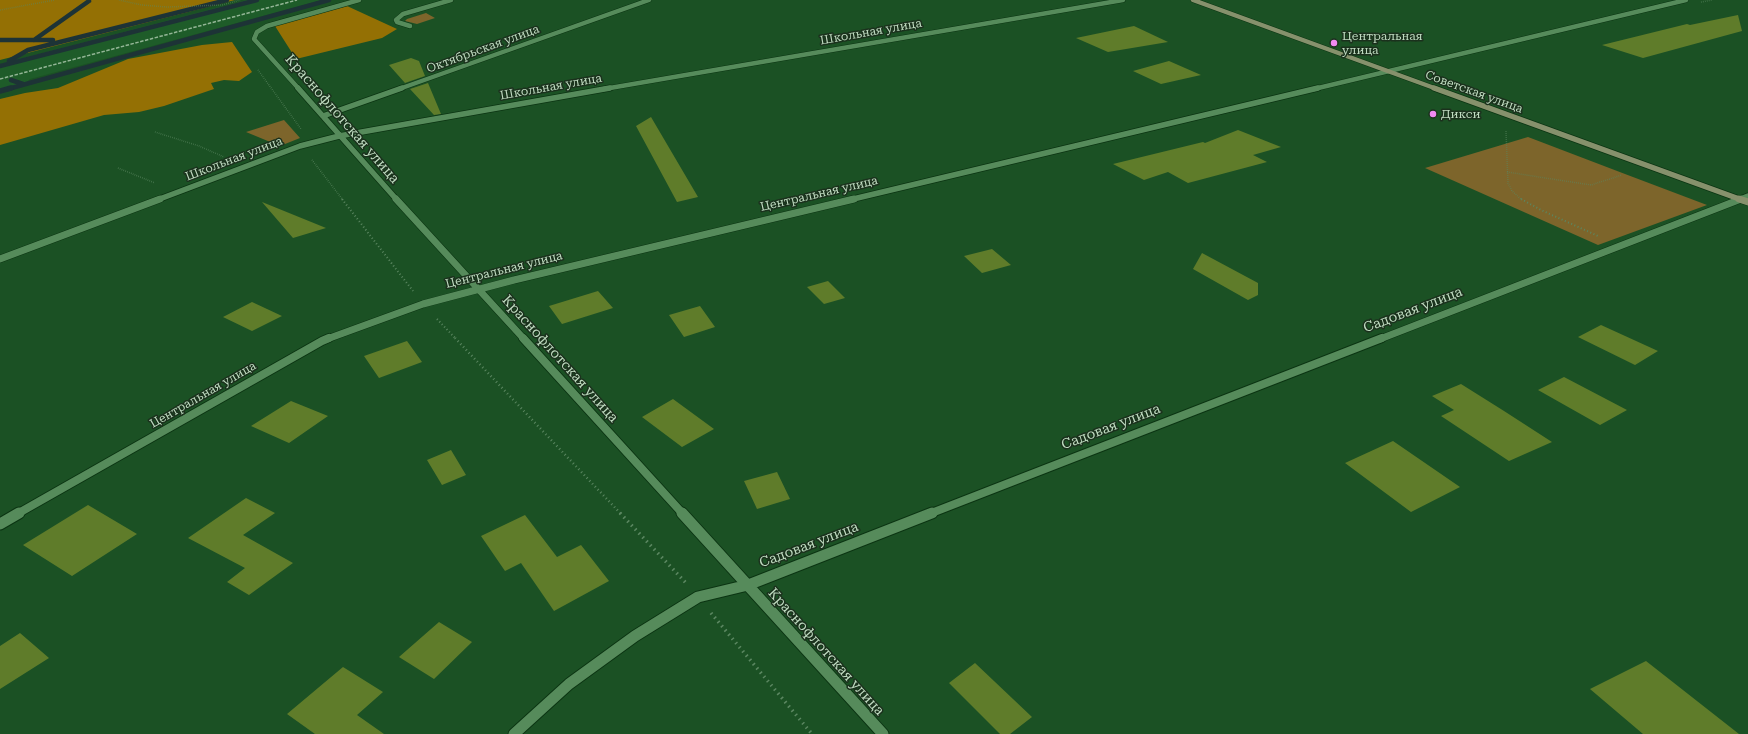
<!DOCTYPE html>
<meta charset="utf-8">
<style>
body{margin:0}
canvas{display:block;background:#1b5124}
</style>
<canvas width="1748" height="734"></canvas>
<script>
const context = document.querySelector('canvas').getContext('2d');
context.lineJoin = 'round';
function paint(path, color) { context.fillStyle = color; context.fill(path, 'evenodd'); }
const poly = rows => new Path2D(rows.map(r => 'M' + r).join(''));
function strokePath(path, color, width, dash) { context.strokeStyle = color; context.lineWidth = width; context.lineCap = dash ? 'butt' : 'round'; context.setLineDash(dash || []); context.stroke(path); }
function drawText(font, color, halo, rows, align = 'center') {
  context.font = font + ' "Roboto Serif",serif'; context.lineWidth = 3; context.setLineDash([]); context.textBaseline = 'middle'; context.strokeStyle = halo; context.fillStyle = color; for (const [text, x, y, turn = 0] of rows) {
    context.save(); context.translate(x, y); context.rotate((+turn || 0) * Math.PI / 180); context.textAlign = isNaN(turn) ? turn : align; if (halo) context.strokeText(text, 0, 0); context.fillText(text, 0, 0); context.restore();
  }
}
paint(poly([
 [246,0,322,0,30,79,22,87,0,93,0,64]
]), '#1e5c29');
paint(poly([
 [426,13,435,18,417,24,405,21,407,19],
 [284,120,300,138,280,146,246,132],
 [1528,137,1625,174,1707,205,1598,245,1425,168]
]), '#7d652b');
paint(poly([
 [0,0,235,0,0,60],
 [347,6,397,29,382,38,296,59,275,26],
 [232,42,252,72,239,81,224,80,211,83,214,89,164,106,139,112,104,115,0,145,0,99,25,93,58,88,128,59,202,45]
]), '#947004');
strokePath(poly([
 [0,40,53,40],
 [34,40,89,1],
 [9,61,28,50,227,0],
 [0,66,257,0],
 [11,80,23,84],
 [8,89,329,0]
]), '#1d3336', 4.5);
strokePath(poly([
 [0,91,11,88]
]), '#1d3336', 5.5);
paint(poly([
 [1738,15,1742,31,1643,58,1602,45,1687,24,1690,25],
 [1134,26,1168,42,1108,52,1076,38],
 [411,58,419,61,425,76,405,83,389,65],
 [1169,61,1201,75,1161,84,1133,71],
 [428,83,441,114,434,115,410,89],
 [651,117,698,197,677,202,636,126],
 [1238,130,1281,147,1253,155,1267,162,1188,183,1168,172,1144,180,1113,164,1203,142,1205,143],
 [262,202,326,228,293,238],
 [992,249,1011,265,982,273,964,256],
 [1202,253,1258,283,1258,295,1248,300,1193,269],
 [828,281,845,298,824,304,807,287],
 [598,291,613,308,562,324,549,306],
 [252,302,282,316,252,331,223,317],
 [700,306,715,327,684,337,669,315],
 [1601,325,1658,351,1635,365,1578,337],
 [407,341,422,362,379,378,364,356],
 [1564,377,1627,410,1600,425,1538,390],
 [1461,384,1504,411,1552,442,1509,461,1441,416,1454,410,1432,396],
 [673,399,714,429,682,447,642,417],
 [291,401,328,416,289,443,251,426],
 [1393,441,1460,487,1411,512,1345,463],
 [451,450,466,475,442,485,427,460],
 [777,472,790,499,757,509,744,481],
 [246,498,275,513,243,535,293,563,249,595,227,582,245,568,188,538],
 [88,505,137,534,72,576,23,545],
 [525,515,557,557,581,545,609,581,554,611,521,563,505,571,481,536],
 [439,622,472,642,434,679,399,657],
 [20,633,49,658,0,689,0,646],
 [1646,661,1739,734,1643,734,1590,689],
 [975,663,1032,717,1010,734,1000,734,949,683],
 [343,667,383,692,357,715,384,734,315,734,287,714]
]), '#5f7c2a');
const lane = poly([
 [410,26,397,22,396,20,403,14,451,0]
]);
const streetFar4 = poly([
 [299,89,254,39,257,32,267,26,359,0],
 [399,89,649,0],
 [604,89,1123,0],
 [1314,89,1686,0]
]);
const streetFar3 = poly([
 [298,88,397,200],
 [323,116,402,88],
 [157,200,300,146,339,136,610,88],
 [849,200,1318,88],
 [1738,200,1748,196]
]);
const streetFar2 = poly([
 [396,199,524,339],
 [0,259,160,199],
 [327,339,423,304,514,280,854,199],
 [1380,339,1741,199]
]);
const streetFar1 = poly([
 [523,338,683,514],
 [17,514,322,341,329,338],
 [929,514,1382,338]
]);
const street = poly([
 [682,513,883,734],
 [0,524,19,513],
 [514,734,569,684,635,636,698,597,748,585,932,513]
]);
const secondaryFar2 = poly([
 [1193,0,1437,89]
]);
const secondaryFar1 = poly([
 [1434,88,1742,200]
]);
const secondary = poly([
 [1739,199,1748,202]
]);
strokePath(lane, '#0b3412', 5.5);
strokePath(streetFar4, '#0b3412', 5.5);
strokePath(streetFar3, '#0b3412', 7);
strokePath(streetFar2, '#0b3412', 8);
strokePath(streetFar1, '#0b3412', 10);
strokePath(street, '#0b3412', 13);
strokePath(secondaryFar2, '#0b3412', 5.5);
strokePath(secondaryFar1, '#0b3412', 7);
strokePath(secondary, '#0b3412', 8);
strokePath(poly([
 [119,0,142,5,167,7,222,5,240,0],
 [1701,2,1712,0],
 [0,10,55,0],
 [258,70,301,129],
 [1506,131,1508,183,1512,191,1522,200],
 [155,132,199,146,224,157],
 [312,160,343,200],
 [118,168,155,183],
 [1507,172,1591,185,1622,175]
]), '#5b8761', 1.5, [0.5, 1.5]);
strokePath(poly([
 [342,199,413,291],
 [1521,199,1541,210,1598,236],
 [437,319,456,339]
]), '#5b8761', 2, [1, 2.5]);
strokePath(poly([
 [455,338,621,514]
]), '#5b8761', 2.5, [1, 3]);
strokePath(poly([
 [620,513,686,583],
 [711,613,812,734]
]), '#5b8761', 3.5, [1.5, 4]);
strokePath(lane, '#568b5b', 4.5);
strokePath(streetFar4, '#568b5b', 4.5);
strokePath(streetFar3, '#568b5b', 5.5);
strokePath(streetFar2, '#568b5b', 7);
strokePath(streetFar1, '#568b5b', 8);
strokePath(street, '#568b5b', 11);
strokePath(secondaryFar2, '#86916c', 4.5);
strokePath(secondaryFar1, '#86916c', 5.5);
strokePath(secondary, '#86916c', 7);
strokePath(poly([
 [0,79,297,0]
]), '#92b595', 1.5, [3.5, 1.5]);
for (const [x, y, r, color] of [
 [1334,43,4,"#f28af3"],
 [1433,114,4,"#f28af3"]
]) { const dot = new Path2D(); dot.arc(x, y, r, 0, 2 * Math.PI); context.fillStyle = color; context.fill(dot); strokePath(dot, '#1b311d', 1.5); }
drawText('12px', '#bfdbc0', '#1b311d', [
 ["Школьная улица",871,32,-10],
 ["Октябрьская улица",483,49,-20],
 ["Школьная улица",551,87,-10],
 ["Советская улица",1474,92,20],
 ["Школьная улица",234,159,-21],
 ["Центральная улица",819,194,-13],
 ["Центральная улица",504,270,-14],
 ["Центральная улица",203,395,-30]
]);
drawText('12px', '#bfdbc0', '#1b311d', [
 ["Центральная",1342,36],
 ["улица",1342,50],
 ["Дикси",1441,114]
], 'left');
drawText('14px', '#bfdbc0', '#1b311d', [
 ["Краснофлотская улица",342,119,49],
 ["Садовая улица",1413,310,-21],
 ["Краснофлотская улица",560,359,48],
 ["Садовая улица",1111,427,-21],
 ["Садовая улица",809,545,-21],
 ["Краснофлотская улица",826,652,48]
]);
</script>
